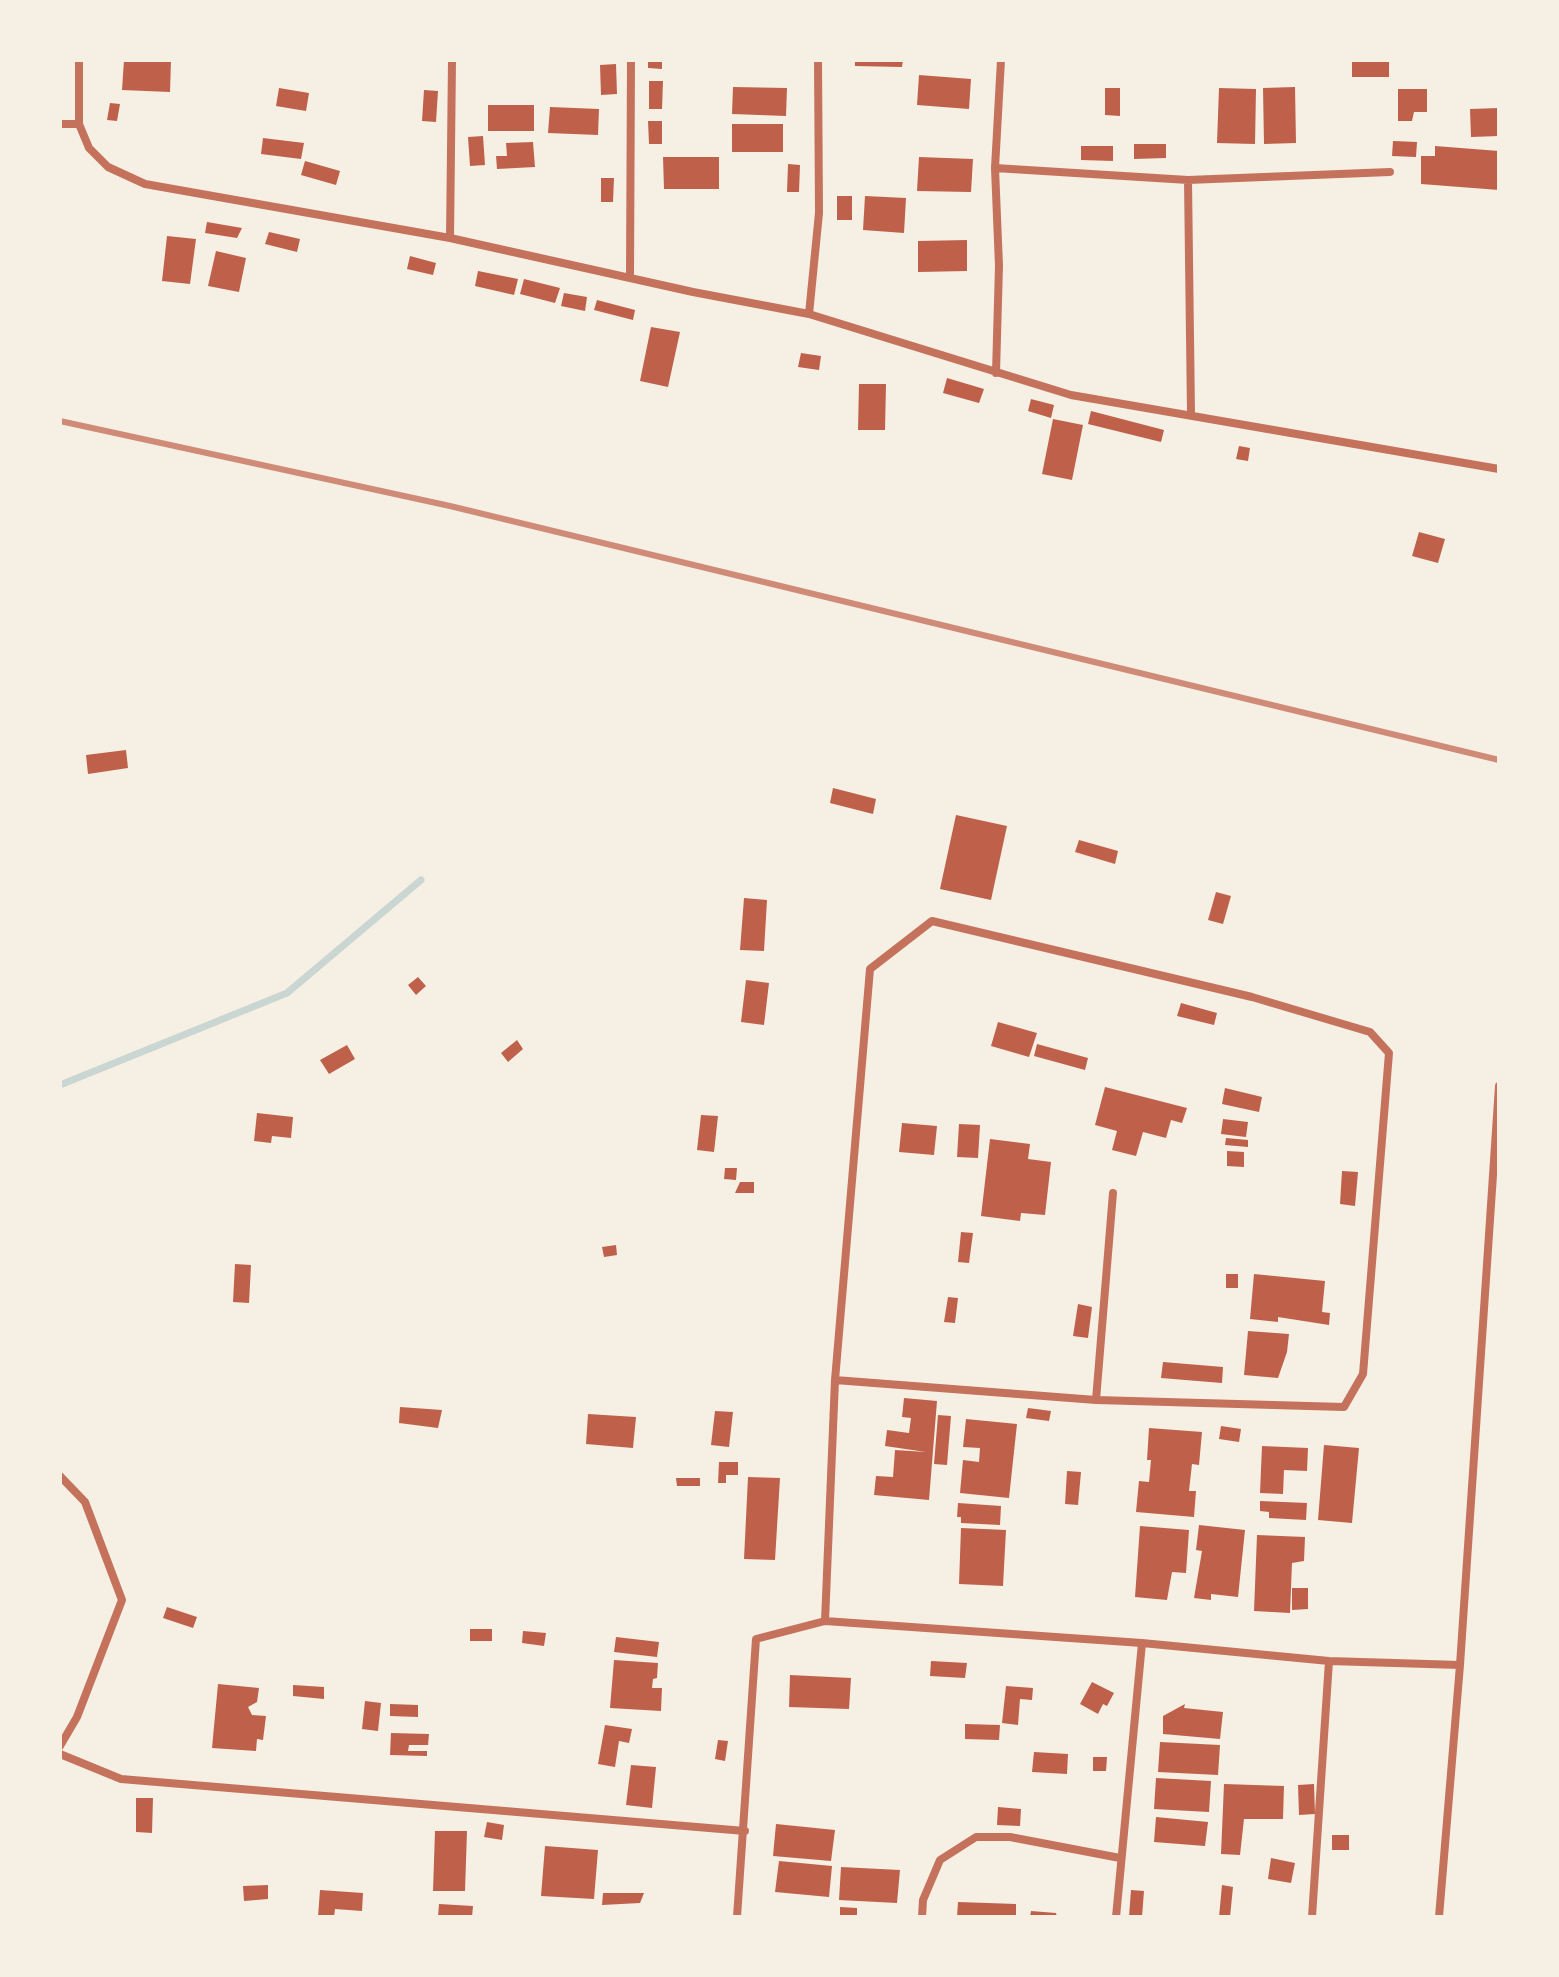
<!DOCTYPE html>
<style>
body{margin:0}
#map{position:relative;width:1559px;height:1977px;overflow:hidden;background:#f6efe4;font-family:Lato,sans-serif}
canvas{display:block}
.frame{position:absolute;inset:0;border:62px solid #f6efe4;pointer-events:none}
</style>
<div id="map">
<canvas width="1559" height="1977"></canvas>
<div class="frame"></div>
</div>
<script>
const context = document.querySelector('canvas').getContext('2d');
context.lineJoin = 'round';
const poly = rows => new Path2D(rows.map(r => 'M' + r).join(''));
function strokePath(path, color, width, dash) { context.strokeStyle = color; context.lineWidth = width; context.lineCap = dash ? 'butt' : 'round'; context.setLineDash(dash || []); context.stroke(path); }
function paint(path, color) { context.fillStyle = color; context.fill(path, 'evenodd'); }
strokePath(poly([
 [60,1085,287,993,421,880]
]), '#c9d6d2', 7);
paint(poly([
 [124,60,171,60,170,92,122,90],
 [648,60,662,60,662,69,648,68],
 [855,60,903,60,902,67,855,66],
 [1352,60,1389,60,1389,77,1352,77],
 [616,64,617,94,601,95,600,65],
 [919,75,971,79,969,109,917,105],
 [649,81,663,81,662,109,649,109],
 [733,87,787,88,786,116,732,114],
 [1295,87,1296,143,1264,144,1263,88],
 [279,88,309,93,306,111,276,106],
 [1105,88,1120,88,1120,116,1105,115],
 [1219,88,1256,89,1255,144,1217,143],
 [1398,89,1427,89,1427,112,1414,112,1412,121,1398,121],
 [424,90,438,91,436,122,422,121],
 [110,103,120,104,117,121,107,120],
 [488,105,534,105,534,131,488,131],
 [550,107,599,109,598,135,548,133],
 [1499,108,1499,136,1471,137,1470,109],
 [648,121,662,121,662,144,649,144],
 [732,124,783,124,783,152,732,152],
 [483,136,485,165,470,166,468,137],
 [263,138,304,143,301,159,261,154],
 [1393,141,1417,142,1416,157,1392,156],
 [533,142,535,167,497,169,496,156,507,156,506,143],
 [1134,144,1166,144,1166,158,1134,159],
 [1081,146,1113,146,1113,161,1081,160],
 [1435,146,1499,151,1499,190,1421,184,1421,156,1435,156],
 [663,157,719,157,719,189,664,189],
 [919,157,973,159,971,192,917,191],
 [305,161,340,171,336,185,301,175],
 [788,164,800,165,799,192,787,192],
 [601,178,614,178,613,202,601,202],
 [837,196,852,196,852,220,837,220],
 [865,196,906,198,904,233,863,230],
 [207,222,242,228,237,238,205,233],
 [269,232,300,239,297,252,265,244],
 [167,236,196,239,190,284,162,281],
 [967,240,967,271,918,272,918,241],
 [216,251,246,258,239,292,208,286],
 [410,256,436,263,433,275,407,269],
 [478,271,518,279,514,295,475,286],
 [524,279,560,288,555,303,520,294],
 [564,293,587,297,585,311,561,306],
 [597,300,635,310,633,320,594,310],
 [651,327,680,332,668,387,640,381],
 [801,353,821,356,819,370,798,367],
 [947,378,984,389,979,403,943,393],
 [859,384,886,384,885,430,858,430],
 [1031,399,1054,405,1051,418,1028,411],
 [1091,411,1164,430,1161,442,1088,424],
 [1053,419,1083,425,1072,480,1042,474],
 [1239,446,1250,448,1248,461,1236,459],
 [1419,532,1445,539,1438,563,1412,556],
 [126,750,128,768,88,774,86,755],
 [833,788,876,799,873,814,830,803],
 [956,815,1007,826,991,900,940,889],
 [1079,840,1118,851,1115,864,1075,852],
 [1216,892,1231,896,1223,924,1208,920],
 [744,898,767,900,764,951,740,950],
 [418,977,426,986,416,995,408,985],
 [746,980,769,983,764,1025,741,1022],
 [1181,1003,1217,1013,1214,1025,1177,1016],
 [998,1022,1037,1033,1029,1057,991,1046],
 [517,1040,523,1049,508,1062,501,1053],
 [1037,1044,1088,1058,1085,1070,1034,1056],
 [347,1045,355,1059,329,1074,320,1060],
 [1105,1087,1187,1108,1182,1123,1171,1120,1166,1138,1143,1132,1136,1156,1112,1150,1117,1131,1095,1125],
 [1225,1088,1262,1097,1259,1112,1222,1104],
 [257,1113,293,1117,291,1138,272,1136,271,1143,254,1141],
 [701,1115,718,1116,714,1152,697,1150],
 [1223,1119,1248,1122,1246,1137,1221,1134],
 [902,1123,937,1126,934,1155,899,1152],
 [959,1124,980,1125,978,1158,957,1157],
 [1226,1138,1248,1140,1248,1147,1225,1145],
 [990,1139,1030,1144,1028,1159,1051,1162,1045,1215,1021,1213,1020,1221,981,1216],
 [1227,1151,1244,1152,1244,1167,1227,1166],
 [725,1168,737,1168,736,1180,724,1179],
 [1342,1171,1358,1172,1355,1206,1340,1204],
 [740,1182,754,1182,754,1193,735,1193],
 [961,1232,973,1233,969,1263,958,1262],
 [616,1245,617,1255,604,1257,602,1247],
 [235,1264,251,1265,249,1303,233,1302],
 [1226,1274,1238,1274,1238,1288,1226,1288],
 [1254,1274,1325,1281,1322,1312,1330,1313,1329,1325,1278,1317,1278,1322,1250,1319],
 [948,1297,958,1298,955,1323,944,1322],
 [1078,1304,1092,1307,1088,1338,1073,1336],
 [1248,1331,1289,1334,1287,1352,1278,1378,1244,1375],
 [1163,1362,1223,1367,1222,1383,1161,1378],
 [904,1398,937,1401,929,1500,874,1495,876,1476,893,1477,895,1450,926,1452,885,1446,887,1430,909,1433,911,1418,902,1417],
 [400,1407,442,1410,438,1428,399,1423],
 [1028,1408,1051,1411,1049,1421,1026,1418],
 [715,1411,733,1412,729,1447,711,1445],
 [588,1414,636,1417,633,1448,586,1444],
 [938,1415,951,1416,947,1465,934,1464],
 [966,1419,1017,1424,1009,1498,960,1493,963,1460,979,1462,980,1448,963,1447],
 [1221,1426,1241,1429,1239,1442,1219,1439],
 [1149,1428,1202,1432,1199,1465,1192,1464,1189,1491,1196,1491,1194,1517,1136,1512,1139,1481,1149,1482,1151,1460,1147,1460],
 [1324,1445,1359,1448,1352,1523,1318,1520],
 [1262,1446,1308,1448,1307,1471,1284,1470,1283,1494,1260,1493],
 [719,1462,738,1462,738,1475,726,1475,726,1483,718,1483],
 [1067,1471,1081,1472,1078,1505,1065,1504],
 [748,1477,780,1478,775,1560,744,1559],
 [676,1478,700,1478,700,1486,677,1486],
 [1260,1501,1307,1503,1306,1520,1269,1518,1269,1512,1260,1511],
 [958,1503,1001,1506,1000,1525,961,1523,961,1517,957,1517],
 [1199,1525,1245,1530,1238,1597,1211,1594,1211,1600,1194,1598,1202,1551,1196,1550],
 [1140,1526,1189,1530,1186,1573,1172,1572,1167,1600,1135,1597],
 [961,1528,1006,1530,1003,1586,959,1584],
 [1257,1535,1305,1537,1304,1561,1292,1563,1290,1613,1254,1611],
 [1292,1588,1308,1588,1308,1609,1292,1610],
 [167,1607,197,1617,193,1628,163,1618],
 [470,1629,492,1629,492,1641,470,1641],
 [523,1631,546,1633,544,1646,522,1643],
 [616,1637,659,1642,657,1657,614,1652],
 [614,1660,658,1663,657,1678,653,1679,652,1688,662,1688,661,1711,610,1708],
 [931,1661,967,1663,965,1678,930,1676],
 [790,1675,851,1678,849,1709,789,1707],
 [1092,1682,1114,1693,1107,1706,1103,1704,1098,1714,1080,1704],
 [218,1684,259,1688,257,1702,248,1707,252,1715,266,1716,263,1740,257,1739,256,1751,212,1748],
 [293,1685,324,1687,324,1699,293,1696],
 [1006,1686,1033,1688,1032,1700,1020,1699,1018,1725,1002,1723],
 [365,1701,381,1703,378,1731,362,1729],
 [390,1704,418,1705,418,1717,390,1716],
 [1185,1704,1184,1708,1223,1712,1220,1739,1163,1734,1163,1716],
 [965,1724,1000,1725,999,1740,965,1739],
 [605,1725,632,1729,629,1743,619,1741,615,1767,598,1764],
 [391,1733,429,1734,428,1745,409,1745,408,1751,427,1751,427,1756,390,1755],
 [718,1740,728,1741,725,1761,715,1759],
 [1160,1742,1220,1745,1218,1775,1158,1772],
 [1034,1752,1068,1754,1067,1774,1032,1772],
 [1093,1757,1107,1757,1106,1771,1093,1771],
 [631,1765,656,1767,652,1808,626,1805],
 [1156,1778,1211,1781,1209,1812,1154,1809],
 [1224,1784,1284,1786,1283,1819,1244,1819,1240,1855,1221,1854],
 [1314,1784,1315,1814,1299,1815,1298,1785],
 [136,1798,153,1798,152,1833,136,1832],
 [998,1807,1021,1809,1020,1826,997,1825],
 [1156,1817,1208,1822,1205,1846,1154,1842],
 [487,1822,504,1825,502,1840,484,1837],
 [776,1824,835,1830,831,1861,773,1856],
 [435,1831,467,1831,465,1891,433,1891],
 [1332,1835,1349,1835,1349,1850,1332,1850],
 [545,1846,598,1850,594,1899,541,1896],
 [1271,1858,1295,1863,1291,1883,1268,1879],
 [779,1861,832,1866,829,1897,775,1892],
 [841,1867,900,1870,897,1903,839,1900],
 [268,1885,268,1899,244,1901,243,1886],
 [1222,1885,1233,1887,1230,1917,1219,1917],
 [320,1890,363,1893,362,1911,335,1909,334,1917,318,1917],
 [1131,1890,1144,1891,1142,1917,1129,1917],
 [603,1893,644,1893,640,1903,602,1905],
 [958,1902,1016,1904,1016,1917,957,1917],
 [439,1904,473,1906,472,1917,438,1917],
 [840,1907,857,1908,857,1917,840,1917],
 [1031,1911,1056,1913,1057,1917,1030,1917]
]), '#bf614a');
strokePath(poly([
 [79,60,79,124,89,148,108,167,145,184,450,238,693,292,809,314,819,213,818,60],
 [60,124,79,124],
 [995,168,1188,180,1390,172],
 [1188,180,1191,414],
 [450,238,452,60],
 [630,277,631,60],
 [809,314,1071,395,1499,469],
 [996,373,999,266,995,168,1001,60],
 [1096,1400,1113,1193],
 [60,1476,85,1502,122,1600,77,1717,60,1746],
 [825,1621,835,1380,870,969,932,921,1252,997,1370,1032,1389,1053,1363,1374,1344,1407,1096,1400,835,1380],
 [60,1754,121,1779,745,1831],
 [737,1917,756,1639,825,1621,1142,1643,1329,1661,1460,1665],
 [922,1917,923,1900,940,1860,976,1837,1010,1837,1120,1858],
 [1116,1917,1142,1643],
 [1312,1917,1329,1661],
 [1439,1917,1460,1665,1499,1086]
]), '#c5725c', 8);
strokePath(poly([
 [60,421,450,506,1499,760]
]), '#cf8b77', 6);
</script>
